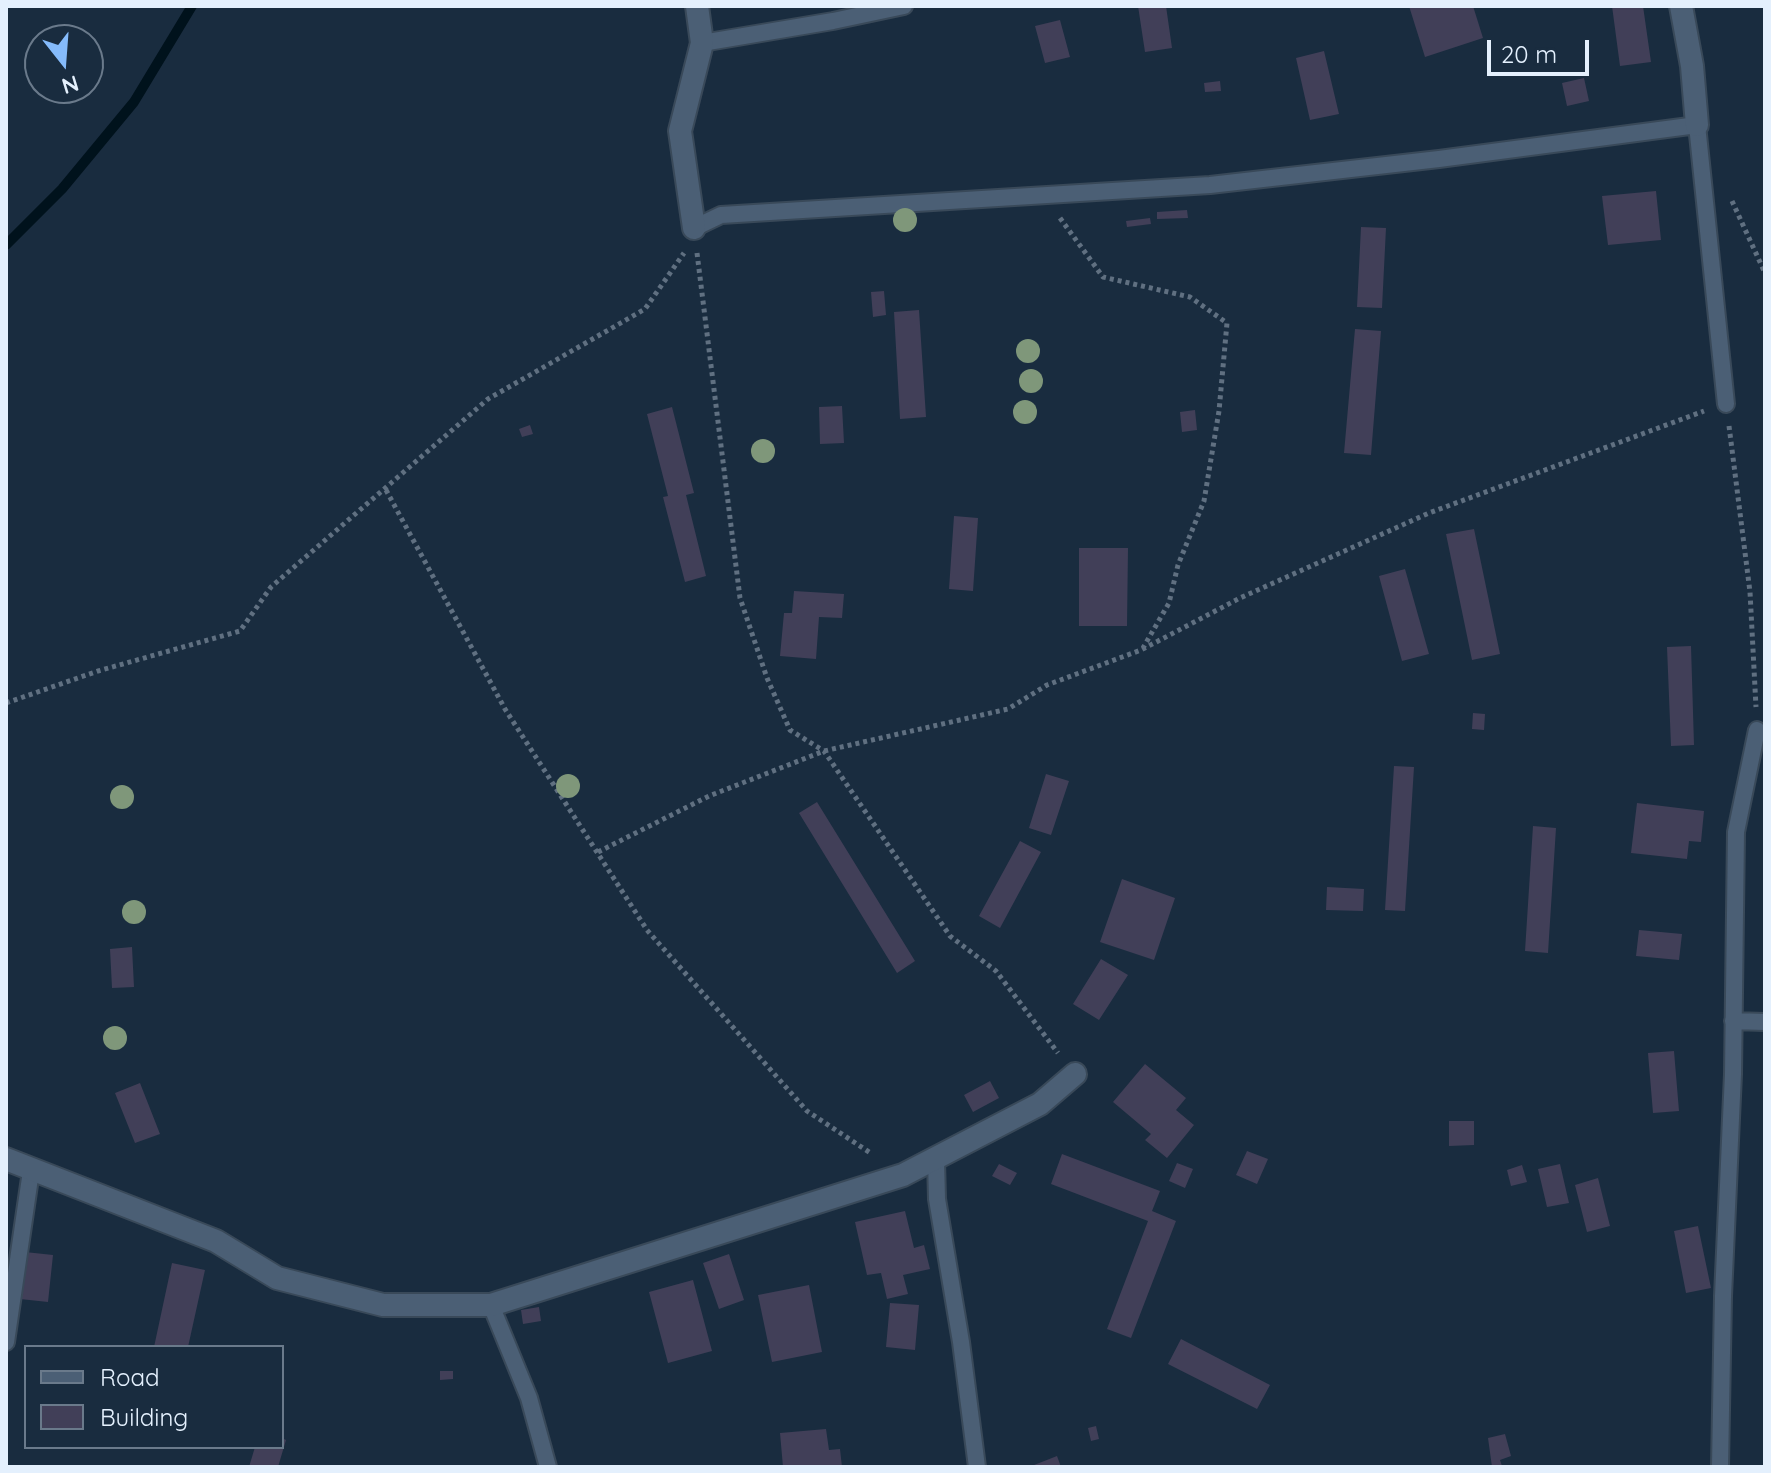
<!DOCTYPE html>
<style>
body{margin:0}
#map{position:relative;width:1771px;height:1473px;overflow:hidden;background:#192c3f;font-family:Quicksand,sans-serif}
canvas{display:block}
.frame{position:absolute;inset:0;border:8px solid #e4f0fd;pointer-events:none}
.legend{position:absolute;left:24px;top:1345px;width:260px;height:104px;box-sizing:border-box;background:#192c3f;border:2px solid #6a7a8b;margin:0;padding:10px 14px;list-style:none;font-size:24px;color:#e4f0fd}
.legend li{display:flex;align-items:center;gap:16px;height:40px}
.legend b{width:40px;border:2px solid #6a7a8b}
.north{position:absolute;left:24px;top:24px;width:80px;height:80px;box-sizing:border-box;background:#192c3f;border:2px solid #6a7a8b;border-radius:50%;rotate:163deg;font-size:22px;font-weight:700;line-height:32px;text-align:center;color:#e4f0fd}
.north::after{content:'';display:block;margin:auto;width:28px;height:36px;background:#85bbfb;clip-path:polygon(50% 0,100% 100%,50% 72%,0 100%)}
.scale{position:absolute;left:1487px;top:40px;width:102px;height:36px;box-sizing:border-box;border:4px solid #e4f0fd;border-top:0;padding-left:10px;font-size:24px;line-height:28px;white-space:nowrap;color:#e4f0fd;-webkit-text-stroke:6px #192c3f;paint-order:stroke}
</style>
<div id="map">
<canvas width="1771" height="1473"></canvas>
<div class="frame"></div>
<ul class="legend">
<li><b style="height:10px;background:#4b5f75"></b>Road</li>
<li><b style="height:22px;background:#413f58"></b>Building</li>
</ul>
<div class="north">N</div>
<div class="scale">20 m</div>
</div>
<script>
const context = document.querySelector('canvas').getContext('2d');
context.lineJoin = 'round';
const poly = rows => new Path2D(rows.map(r => 'M' + r).join(''));
function strokePath(path, color, width, dash) { context.strokeStyle = color; context.lineWidth = width; context.lineCap = dash ? 'butt' : 'round'; context.setLineDash(dash || []); context.stroke(path); }
function paint(path, color) { context.fillStyle = color; context.fill(path, 'evenodd'); }
strokePath(poly([
 [6,245,62,189,134,102,192,6]
]), '#00121c', 10);
paint(poly([
 [1138,6,1166,6,1172,48,1145,52],
 [1409,6,1473,6,1483,38,1425,57],
 [1612,6,1643,6,1651,62,1620,66],
 [1060,20,1070,57,1045,63,1035,26],
 [1324,51,1339,114,1310,120,1296,58],
 [1584,78,1589,101,1567,106,1562,83],
 [1220,81,1221,91,1205,92,1204,83],
 [1656,191,1661,240,1608,245,1602,196],
 [1187,210,1188,218,1157,219,1157,212],
 [1150,218,1151,224,1127,227,1126,221],
 [1361,227,1386,228,1382,308,1357,307],
 [884,291,886,315,873,317,871,292],
 [919,310,926,417,900,419,894,312],
 [1355,329,1381,331,1371,455,1344,453],
 [842,406,844,443,820,444,819,407],
 [672,407,694,493,686,495,706,576,685,582,663,497,668,496,647,414],
 [1195,410,1197,430,1182,432,1180,412],
 [530,425,533,434,522,437,519,429],
 [954,516,978,518,973,591,949,589],
 [1474,529,1500,654,1472,660,1446,534],
 [1079,548,1128,548,1127,626,1079,626],
 [1405,569,1429,654,1402,661,1379,576],
 [794,591,844,594,842,618,819,617,816,659,780,656,784,613,792,613],
 [1691,646,1694,745,1671,746,1667,647],
 [1473,713,1485,714,1484,730,1472,729],
 [1394,766,1414,767,1405,911,1385,910],
 [1046,774,1069,781,1051,835,1029,828],
 [817,802,915,961,897,973,799,813],
 [1637,803,1704,811,1701,842,1689,841,1687,859,1631,853],
 [1533,826,1556,828,1548,953,1525,951],
 [1020,841,1041,852,1000,928,979,916],
 [1122,879,1175,898,1154,960,1100,942],
 [1327,887,1364,889,1363,911,1326,910],
 [1639,930,1682,934,1679,960,1636,956],
 [132,947,134,987,112,988,110,949],
 [1101,959,1128,975,1099,1020,1073,1004],
 [1674,1051,1679,1111,1653,1113,1648,1053],
 [1145,1064,1186,1098,1176,1110,1194,1125,1167,1158,1145,1140,1151,1134,1113,1102],
 [990,1081,999,1098,973,1112,964,1095],
 [140,1083,160,1134,135,1143,115,1093],
 [1449,1121,1474,1121,1474,1145,1449,1146],
 [1247,1151,1268,1159,1257,1184,1236,1175],
 [1062,1154,1160,1191,1152,1211,1176,1221,1131,1338,1107,1329,1148,1221,1051,1184],
 [1177,1163,1193,1169,1185,1188,1169,1181],
 [999,1164,1017,1173,1010,1185,992,1176],
 [1560,1164,1569,1203,1547,1207,1538,1169],
 [1522,1165,1527,1182,1511,1186,1507,1170],
 [1598,1178,1610,1226,1587,1232,1575,1185],
 [905,1211,914,1248,924,1245,930,1269,903,1275,908,1294,887,1299,881,1273,867,1275,855,1222],
 [1698,1226,1711,1288,1686,1293,1674,1231],
 [25,1252,53,1255,48,1302,20,1299],
 [729,1254,744,1300,719,1309,703,1263],
 [172,1263,205,1270,188,1347,154,1347],
 [693,1280,712,1351,668,1363,649,1292],
 [809,1285,822,1352,772,1362,758,1295],
 [890,1303,919,1305,915,1350,886,1347],
 [539,1307,541,1321,523,1324,521,1310],
 [1181,1339,1270,1385,1257,1409,1168,1364],
 [440,1371,453,1371,453,1379,440,1380],
 [1096,1426,1099,1439,1091,1441,1088,1428],
 [826,1429,829,1450,840,1449,842,1467,783,1467,780,1433],
 [1505,1434,1511,1456,1500,1460,1502,1466,1492,1467,1488,1438],
 [282,1438,286,1440,278,1467,249,1467,255,1447,282,1447],
 [1057,1456,1061,1467,1029,1467]
]), '#413f58');
const service = poly([
 [702,43,833,21,904,6],
 [694,228,721,215,1210,185,1439,159,1697,125,1726,404],
 [1733,1021,1765,1022],
 [936,1160,937,1199,961,1342,977,1467],
 [491,1305,529,1398,548,1467],
 [6,1342,31,1171],
 [1720,1467,1723,1296,1733,1074,1736,832,1757,730]
]);
const minor = poly([
 [1681,6,1692,66,1697,125],
 [694,228,680,131,702,43,697,6],
 [6,1159,216,1241,277,1278,383,1305,491,1305,903,1175,1040,1104,1075,1074]
]);
strokePath(service, '#394959', 20);
strokePath(minor, '#394959', 26);
strokePath(poly([
 [1732,201,1765,273],
 [1060,218,1103,277,1190,297,1227,323,1219,411,1204,501,1178,565,1169,603,1143,648],
 [697,253,740,598,767,678,790,730,824,751,950,936,996,971,1058,1053],
 [1729,426,1750,592,1756,707],
 [386,490,505,709,647,930,807,1111,872,1154],
 [6,703,98,671,240,631,271,587,488,399,645,309,684,253],
 [598,852,709,796,824,751,1008,709,1047,685,1141,650,1240,598,1429,513,1704,411]
]), '#607081', 5, [4, 4]);
strokePath(service, '#4b5f75', 16);
strokePath(minor, '#4b5f75', 22);
context.fillStyle = '#7f977a';
for (const [x, y] of [
 [905,220],
 [1028,351],
 [1031,381],
 [1025,412],
 [763,451],
 [568,786],
 [122,797],
 [134,912],
 [115,1038]
]) { context.beginPath(); context.arc(x, y, 12, 0, 2 * Math.PI); context.fill(); }
</script>
